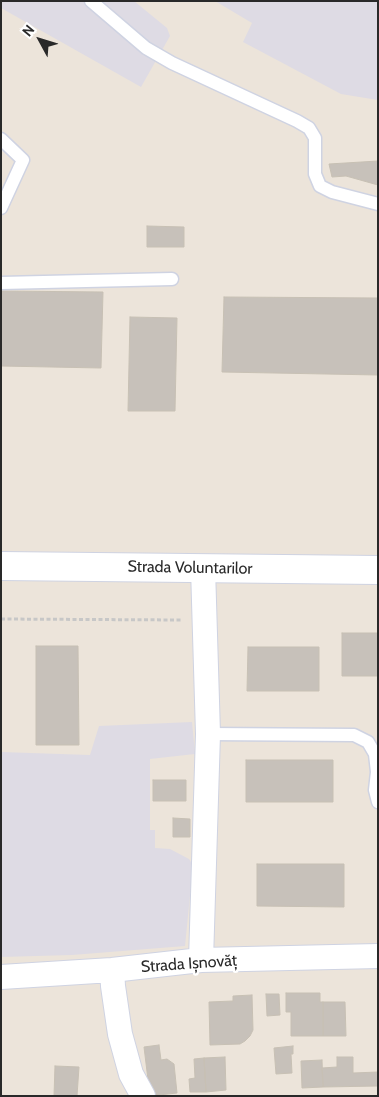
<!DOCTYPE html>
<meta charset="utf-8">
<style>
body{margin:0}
#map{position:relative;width:379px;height:1097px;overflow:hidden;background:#ece4da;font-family:Cabin,sans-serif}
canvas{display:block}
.frame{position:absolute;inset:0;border:2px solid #292929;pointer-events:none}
.north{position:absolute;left:15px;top:15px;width:50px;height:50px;-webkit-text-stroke:4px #fff;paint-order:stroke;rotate:309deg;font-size:14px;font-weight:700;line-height:20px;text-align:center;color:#292929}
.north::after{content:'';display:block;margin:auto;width:18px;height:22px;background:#292929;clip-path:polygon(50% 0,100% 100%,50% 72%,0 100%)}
</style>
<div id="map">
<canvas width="379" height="1097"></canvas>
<div class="frame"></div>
<div class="north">N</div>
</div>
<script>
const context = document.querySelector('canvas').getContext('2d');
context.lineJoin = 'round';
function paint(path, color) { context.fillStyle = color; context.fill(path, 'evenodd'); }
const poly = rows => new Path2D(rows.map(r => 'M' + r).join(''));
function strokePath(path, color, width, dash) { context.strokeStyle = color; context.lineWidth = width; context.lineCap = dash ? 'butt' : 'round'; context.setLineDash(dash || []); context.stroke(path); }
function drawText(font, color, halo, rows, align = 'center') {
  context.font = font + ' Cabin,sans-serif'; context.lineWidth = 5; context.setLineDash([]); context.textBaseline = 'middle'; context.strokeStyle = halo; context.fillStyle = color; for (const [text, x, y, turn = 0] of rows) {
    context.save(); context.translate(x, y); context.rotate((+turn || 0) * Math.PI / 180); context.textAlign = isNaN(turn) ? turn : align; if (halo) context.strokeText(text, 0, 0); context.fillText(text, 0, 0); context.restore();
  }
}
paint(poly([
 [1,1,134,1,167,28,170,36,141,87,1,8],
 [215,1,378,1,378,100,341,94,243,42,252,23],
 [192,722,195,754,150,759,150,830,155,830,155,848,170,849,189,859,193,865,185,946,72,955,1,957,1,752,90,755,99,726]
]), '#dedbe4');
const building = poly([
 [378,161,378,185,346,176,332,177,329,164,378,161],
 [147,226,184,227,184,247,147,247,147,226],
 [1,291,103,292,101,368,1,366,1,291],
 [224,297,378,298,378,375,222,372,224,297],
 [130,317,177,318,175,411,128,411,130,317],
 [342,633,378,633,378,676,342,676,342,633],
 [36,646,78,646,79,745,36,745,36,646],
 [248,647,319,647,319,691,247,691,248,647],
 [246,760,333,760,333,802,246,802,246,760],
 [153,780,186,780,186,801,153,801,153,780],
 [173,818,190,819,190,837,173,837,173,818],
 [257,864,344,864,344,907,257,906,257,864],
 [286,993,320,993,320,1002,323,1002,323,1036,291,1036,291,1012,286,1012,286,993],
 [266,994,279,994,280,1015,267,1016,266,994],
 [252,995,253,1030,250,1036,245,1041,240,1044,210,1045,209,1002,233,1001,233,996,252,995],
 [323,1002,345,1002,346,1036,323,1036,323,1002],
 [159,1045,161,1060,167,1059,174,1064,177,1093,150,1096,144,1047,159,1045],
 [293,1046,293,1054,291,1054,292,1073,276,1074,274,1048,293,1046],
 [225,1057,226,1090,206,1092,204,1058,225,1057],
 [337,1057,353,1057,353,1073,378,1072,378,1086,323,1087,322,1068,337,1067,337,1057],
 [204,1058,206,1092,190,1092,189,1079,195,1078,194,1059,204,1058],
 [322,1060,323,1087,302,1088,301,1061,322,1060],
 [55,1066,79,1067,77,1096,54,1096,55,1066]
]);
paint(building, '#c7c1ba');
strokePath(building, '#c7c0b4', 1);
const lane = poly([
 [91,1,146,48,172,63,297,121,309,128,315,138,315,174,320,186,332,192,378,204],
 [1,139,23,160,1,208],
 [1,283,172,279],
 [208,734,354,735,368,742,375,754,377,772,375,790,378,802]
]);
const street = poly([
 [201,960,208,734,203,568],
 [112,970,113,986,120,1034,131,1074,143,1096],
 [1,977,112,970,201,960,378,956]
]);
const secondary = poly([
 [1,566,378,570]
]);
strokePath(lane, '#cfd3e2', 15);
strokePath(street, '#cfd3e2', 26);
strokePath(secondary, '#cfd3e2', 30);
strokePath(poly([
 [1,619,183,620]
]), '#c7c7c7', 3, [4, 2.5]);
strokePath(lane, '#fff', 12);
strokePath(street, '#fff', 24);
strokePath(secondary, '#fff', 28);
drawText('16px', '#292929', '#fff', [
 ["Strada Voluntarilor",190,568,1],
 ["Strada Ișnovăț",189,964,-4]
]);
</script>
